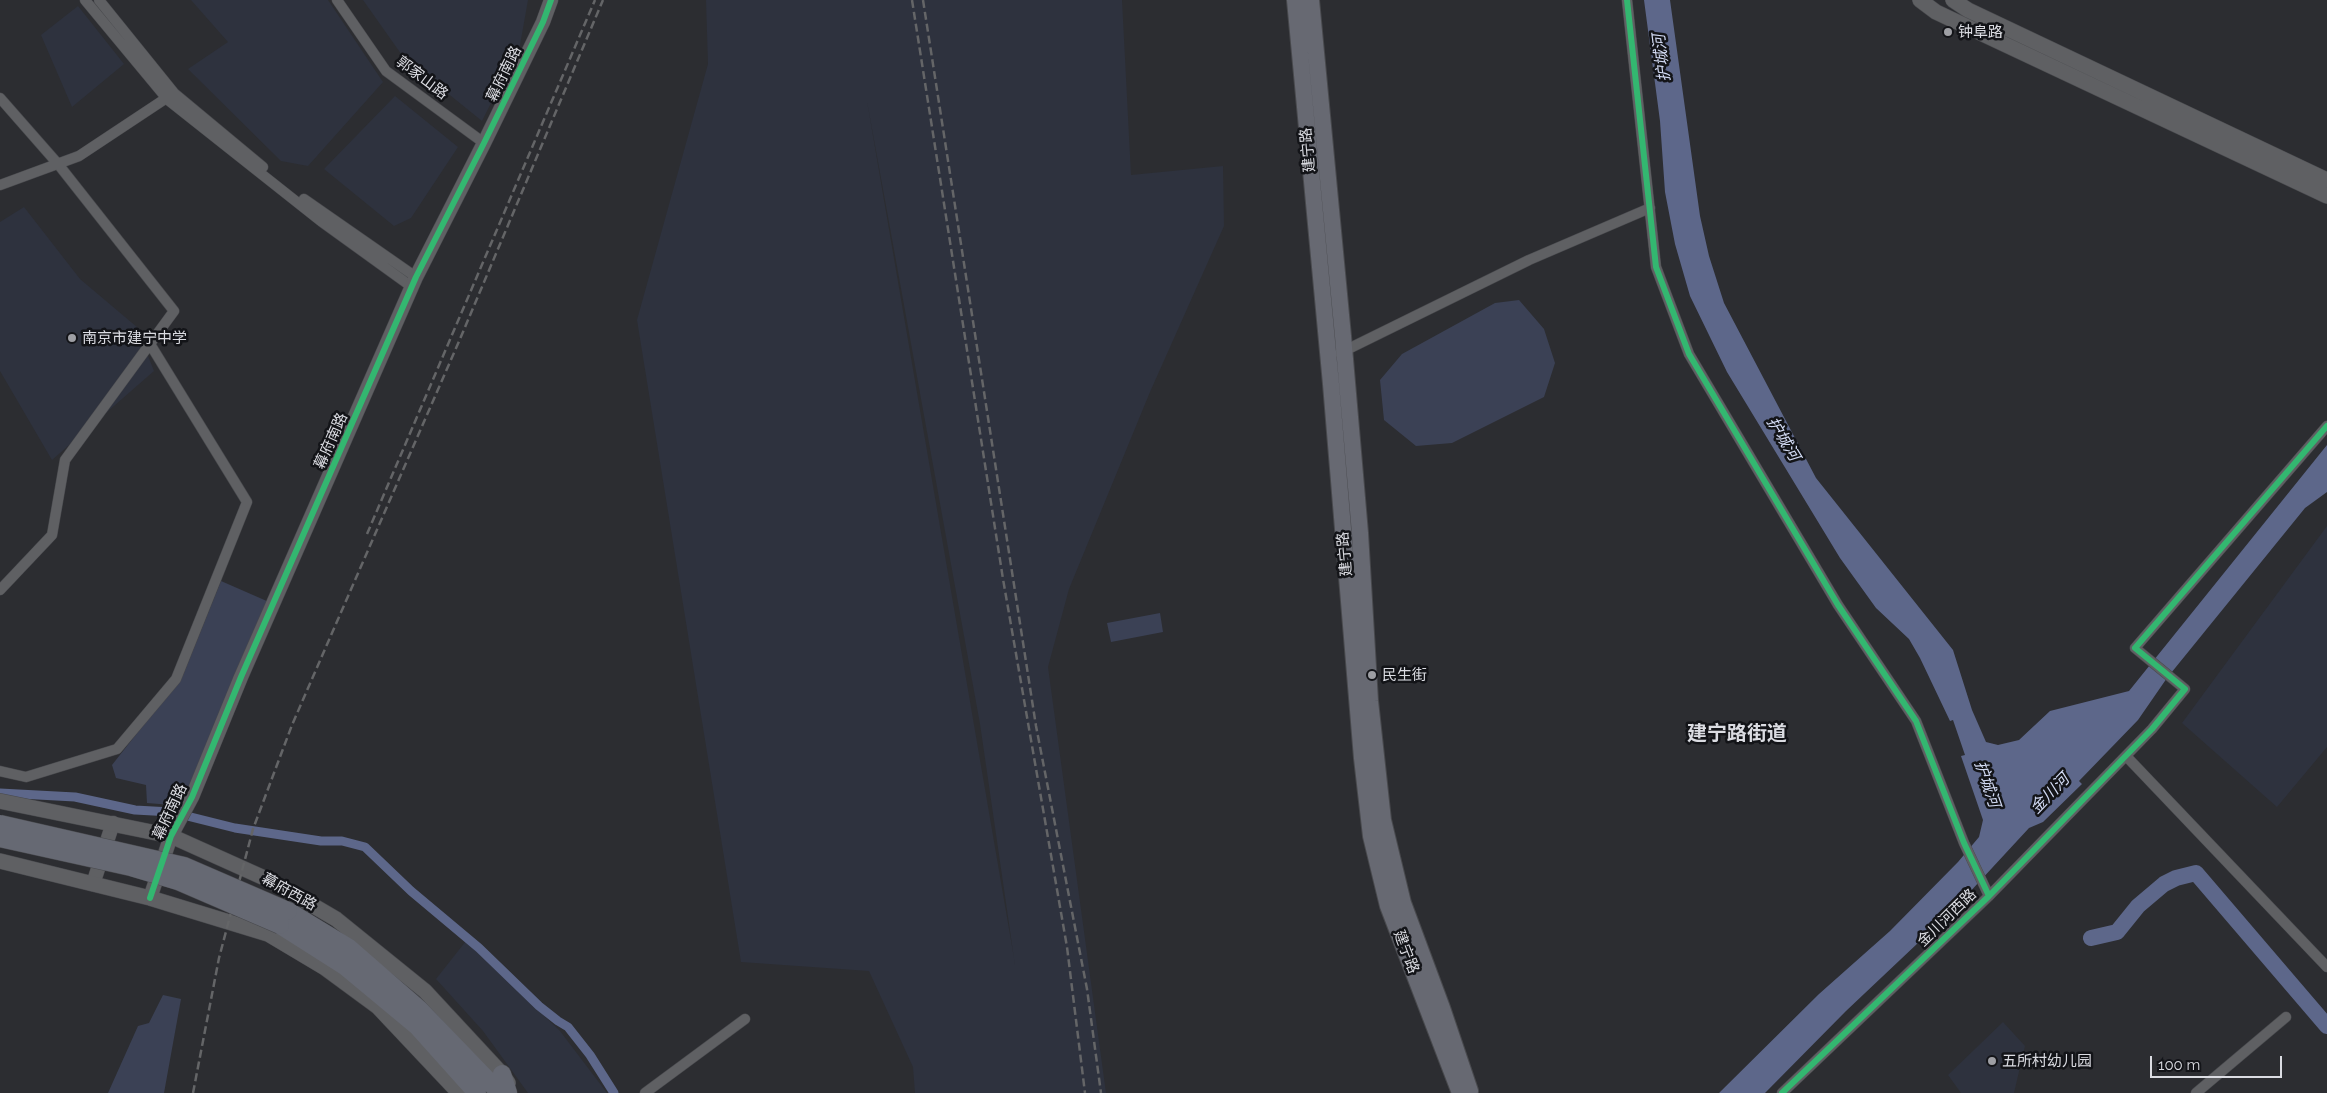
<!DOCTYPE html>
<meta charset="utf-8">
<style>
body{margin:0}
#map{position:relative;width:2327px;height:1093px;overflow:hidden;background:#2c2d31;font-family:Raleway,sans-serif}
canvas{display:block}
.scale{position:absolute;left:2150px;top:1056px;width:132px;height:22px;box-sizing:border-box;border:2px solid #dbdce2;border-top:0;padding-left:6px;font-size:15px;line-height:18px;white-space:nowrap;color:#dbdce2;-webkit-text-stroke:4px #131418;paint-order:stroke}
</style>
<div id="map">
<canvas width="2327" height="1093"></canvas>
<div class="scale">100 m</div>
</div>
<script>
const context = document.querySelector('canvas').getContext('2d');
context.lineJoin = 'round';
function paint(path, color) { context.fillStyle = color; context.fill(path, 'evenodd'); }
const poly = rows => new Path2D(rows.map(r => 'M' + r).join(''));
function strokePath(path, color, width, dash) { context.strokeStyle = color; context.lineWidth = width; context.lineCap = dash ? 'butt' : 'round'; context.setLineDash(dash || []); context.stroke(path); }
function drawText(font, color, halo, rows, align = 'center') {
  context.font = font + ' Raleway,"Noto Sans SC",sans-serif'; context.lineWidth = 5; context.setLineDash([]); context.textBaseline = 'middle'; context.strokeStyle = halo; context.fillStyle = color; for (const [text, x, y, turn = 0] of rows) {
    context.save(); context.translate(x, y); context.rotate((+turn || 0) * Math.PI / 180); context.textAlign = isNaN(turn) ? turn : align; if (halo) context.strokeText(text, 0, 0); context.fillText(text, 0, 0); context.restore();
  }
}
paint(poly([
 [191,0,328,0,383,82,308,166,281,161,188,69,228,42],
 [363,0,528,0,520,45,482,121,404,58],
 [706,0,1122,0,1131,175,1223,166,1224,226,1150,392,1069,589,1048,667,1106,1093,915,1093,913,1067,869,971,741,962,637,320,708,64],
 [867,101,980,724,1015,965,1015,964],
 [78,6,124,64,72,107,41,35],
 [395,96,458,147,411,218,394,226,324,169],
 [24,207,80,279,144,333,143,343,154,371,52,460,0,371,0,222],
 [2327,526,2327,747,2277,807,2182,723],
 [466,941,560,1031,607,1093,528,1093,483,1031,436,979],
 [2003,1022,2025,1046,2014,1093,1961,1093,1948,1075]
]), '#2e323e');
paint(poly([
 [1519,300,1544,329,1555,363,1544,397,1452,443,1416,446,1384,420,1380,380,1402,354,1495,303],
 [221,581,269,602,184,806,147,803,146,785,116,778,112,765,183,675],
 [1160,613,1163,632,1111,642,1107,623],
 [163,995,181,999,164,1093,108,1093,138,1026,149,1023]
]), '#3b4155');
paint(poly([
 [1644,0,1670,0,1700,216,1709,256,1724,303,1816,478,1953,650,1972,710,1986,742,1998,745,2019,740,2050,711,2129,691,2327,445,2327,492,2305,508,2167,678,2138,720,2079,781,2082,784,2043,822,2029,828,1955,908,1846,1011,1765,1093,1719,1093,1819,994,1890,931,1958,862,1979,837,1983,820,1961,756,1965,755,1953,720,1950,721,1920,658,1909,639,1876,608,1840,558,1727,372,1690,296,1675,244,1665,192,1660,121]
]), '#5d678a');
strokePath(poly([
 [0,793,75,797,135,810,171,812,235,828,321,841,342,841,365,847,411,891,479,948,539,1006,558,1021,568,1027,590,1055,614,1093]
]), '#5d678a', 9);
strokePath(poly([
 [2091,938,2117,932,2138,906,2164,884,2176,878,2196,873,2327,1026]
]), '#5d678a', 16);
const minor = poly([
 [85,0,168,100,322,222,412,287],
 [99,0,174,93,263,167],
 [337,0,386,71,484,143],
 [1627,0,1656,267,1689,354,1838,605,1916,721,1964,843,1989,896],
 [0,98,58,164,174,311,65,460,52,535,0,590],
 [0,185,79,156,171,95],
 [304,199,416,277],
 [1340,353,1529,260,1650,208],
 [2126,756,2327,967],
 [0,771,26,777,117,749,176,679,247,502,150,344],
 [645,1093,745,1019],
 [1782,1093,1989,896,2152,729,2185,689,2135,648,2327,426],
 [2196,1093,2286,1017]
]);
const tertiary = poly([
 [93,884,113,823],
 [150,898,171,836,192,797,241,677,416,277,484,143,543,22,551,0]
]);
const secondary = poly([
 [1920,0,1936,12,2327,196],
 [1953,0,1968,10,2327,180],
 [0,801,171,836,271,881,336,919,425,991,502,1074,508,1083],
 [0,861,150,898,268,934,325,968,378,1007,459,1093]
]);
const primary = poly([
 [1295,0,1331,384,1362,758,1371,836,1388,906,1460,1093],
 [1311,0,1343,336,1360,533,1370,701,1383,820,1403,903,1442,1008,1470,1091]
]);
const trunk = poly([
 [288,911,349,948,419,1009,500,1093],
 [280,925,346,967,417,1026,477,1093],
 [502,1074,508,1093]
]);
strokePath(minor, '#48494d', 11);
strokePath(tertiary, '#48494d', 15);
strokePath(secondary, '#48494d', 16);
strokePath(primary, '#48494d', 18);
strokePath(trunk, '#48494d', 19);
strokePath(minor, '#5f6063', 10);
strokePath(tertiary, '#5f6063', 14);
strokePath(secondary, '#5f6063', 15);
strokePath(primary, '#676972', 16);
strokePath(trunk, '#666973', 18);
strokePath(poly([
 [912,0,1003,579,1067,947,1085,1093],
 [923,0,1036,726,1087,989,1101,1093],
 [367,534,595,0],
 [193,1093,219,958,253,829,292,725,460,339,603,0]
]), '#646567', 2.5, [8, 4]);
const trunkBridge = poly([
 [0,824,184,866,288,911],
 [0,838,131,867,178,881,280,925]
]);
strokePath(trunkBridge, '#48494d', 19, []);
strokePath(trunkBridge, '#666973', 18);
strokePath(poly([
 [1627,0,1656,267,1689,354,1838,605,1916,721,1964,843,1989,896],
 [150,898,171,836,192,797,241,677,416,277,484,143,543,22,551,0],
 [1782,1093,1989,896,2152,729,2185,689,2135,648,2327,426]
]), '#33b770', 6);
for (const [x, y, r, color] of [
 [1948,32,5,"#9e9fa4"],
 [72,338,5,"#9e9fa4"],
 [1372,675,5,"#9e9fa4"],
 [1992,1061,5,"#9e9fa4"]
]) { const dot = new Path2D(); dot.arc(x, y, r, 0, 2 * Math.PI); context.fillStyle = color; context.fill(dot); strokePath(dot, '#131418', 2); }
drawText('15px', '#dbdce2', '#131418', [
 ["钟阜路",1958,32],
 ["南京市建宁中学",82,338],
 ["民生街",1382,675],
 ["五所村幼儿园",2002,1061]
], 'left');
drawText('15px', '#dbdce2', '#131418', [
 ["幕府南路",504,74,-64],
 ["郭家山路",422,78,37],
 ["建宁路",1308,150,-95],
 ["幕府南路",331,441,-66],
 ["建宁路",1345,554,-95],
 ["幕府南路",170,812,-65],
 ["幕府西路",289,892,29],
 ["金川河西路",1947,918,-44],
 ["建宁路",1406,952,69]
]);
drawText('italic 16px', '#d2daf3', '#131418', [
 ["护城河",1662,58,-97],
 ["护城河",1783,439,59],
 ["护城河",1987,784,71],
 ["金川河",2050,794,-46]
]);
drawText('bold 20px', '#dbdce2', '#131418', [
 ["建宁路街道",1737,734]
]);
</script>
